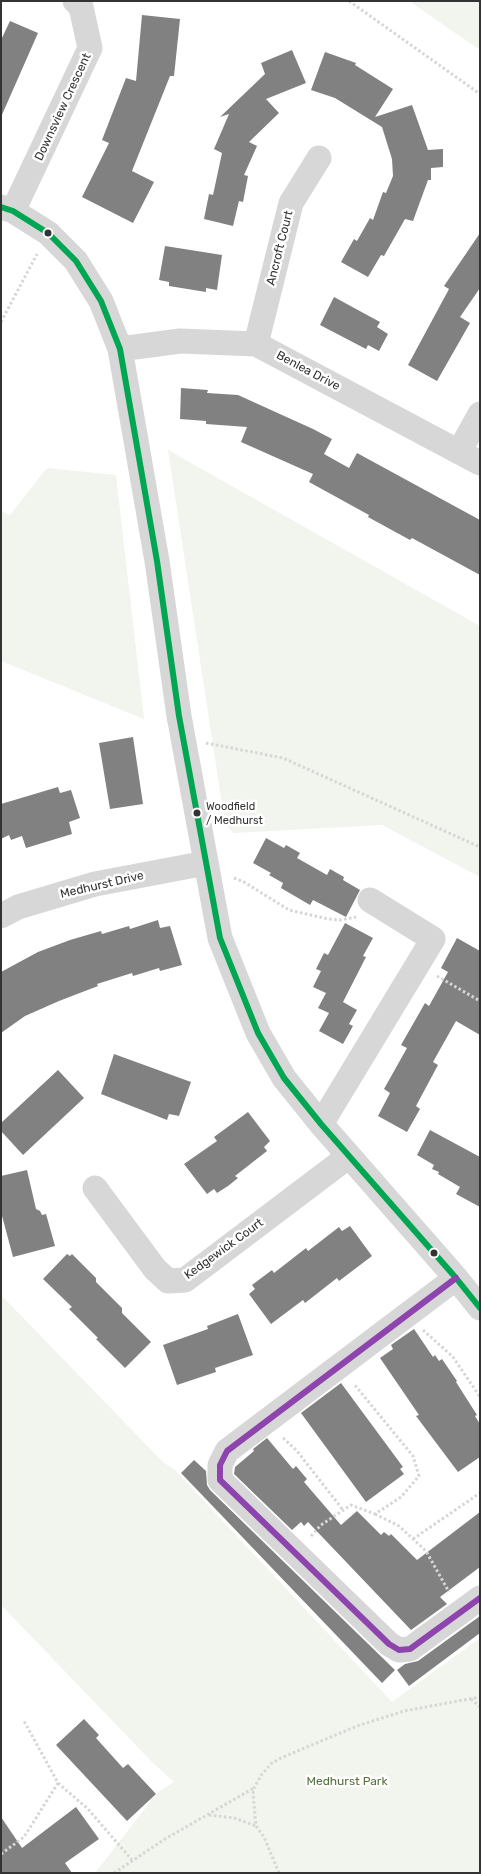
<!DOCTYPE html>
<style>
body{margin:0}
#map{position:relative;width:481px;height:1874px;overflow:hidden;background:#fff;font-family:Rubik,sans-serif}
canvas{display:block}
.frame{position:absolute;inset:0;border:2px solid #333;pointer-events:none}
</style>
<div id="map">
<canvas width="481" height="1874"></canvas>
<div class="frame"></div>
</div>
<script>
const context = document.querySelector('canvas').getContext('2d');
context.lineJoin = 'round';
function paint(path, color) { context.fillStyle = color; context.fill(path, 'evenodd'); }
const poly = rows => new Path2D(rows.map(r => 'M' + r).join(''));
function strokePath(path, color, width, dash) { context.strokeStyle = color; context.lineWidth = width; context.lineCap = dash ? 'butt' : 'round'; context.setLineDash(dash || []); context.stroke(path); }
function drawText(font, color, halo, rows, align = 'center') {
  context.font = font + ' Rubik,sans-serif'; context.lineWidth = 5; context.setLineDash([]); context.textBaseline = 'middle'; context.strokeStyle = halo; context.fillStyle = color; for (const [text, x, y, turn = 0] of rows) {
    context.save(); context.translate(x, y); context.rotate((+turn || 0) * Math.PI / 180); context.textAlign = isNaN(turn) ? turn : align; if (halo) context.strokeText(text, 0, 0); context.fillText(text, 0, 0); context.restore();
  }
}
paint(poly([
 [409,1,480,1,480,50],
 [168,450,480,626,480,877,382,825,234,833,225,824],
 [47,468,116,475,144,719,1,661,1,511,10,515],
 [1,1295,163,1462,175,1470,392,1702,480,1638,480,1873,95,1873,157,1793,174,1782,153,1763,1,1605]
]), '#f1f5ed');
paint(poly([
 [142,15,180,19,174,76,170,76,132,171,154,182,133,223,82,197,109,143,102,140,126,78,136,81],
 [10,21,38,33,1,117,1,40],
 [292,50,306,83,266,99,279,113,249,142,257,146,244,175,248,176,243,202,239,201,233,226,204,219,209,194,213,195,222,153,214,149,229,114,220,117,265,74,261,63],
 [325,52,356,63,355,65,393,89,375,117,412,105,428,150,443,149,443,167,431,168,431,180,428,180,413,221,405,219,384,256,381,255,368,277,341,262,354,239,357,241,370,218,373,220,383,192,386,193,393,176,392,159,382,127,335,98,311,90],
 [480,233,480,288,460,317,470,323,437,381,408,365,449,289,444,286],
 [165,246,222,255,217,290,206,288,206,292,169,286,169,282,159,280],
 [334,297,380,322,377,327,388,334,379,351,368,345,366,349,320,325],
 [181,388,208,390,207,393,238,395,313,429,332,439,324,454,349,468,357,453,480,520,480,575,412,538,410,540,368,517,369,515,309,482,313,474,241,442,247,427,206,424,206,421,180,419],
 [133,737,143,804,110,809,99,743],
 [58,787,60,793,71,790,80,818,69,822,72,834,26,848,22,836,11,840,9,835,1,839,1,804],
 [266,838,284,848,286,845,300,853,297,858,327,875,330,869,344,877,343,880,360,890,346,917,313,900,310,905,281,888,283,883,269,875,271,873,253,863],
 [158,920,160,928,170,926,182,965,160,971,159,968,133,976,132,973,97,984,98,986,59,1001,25,1016,1,1033,1,972,38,952,70,940,101,931,102,934,129,926,130,929],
 [345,923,373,938,363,956,366,957,343,1002,357,1010,349,1024,353,1026,343,1044,319,1031,329,1013,318,1008,326,993,313,987,321,971,316,969,324,953,328,955],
 [457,938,480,951,480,1035,456,1021,433,1062,438,1065,416,1106,420,1109,407,1132,378,1116,390,1093,384,1089,407,1048,401,1045,425,1003,429,1006,448,972,441,968],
 [114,1054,191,1082,179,1116,169,1114,167,1120,101,1094],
 [58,1070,84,1098,23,1155,1,1131,1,1123],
 [248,1112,270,1141,264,1147,267,1151,235,1176,238,1178,228,1186,217,1193,214,1189,207,1194,184,1164,217,1141,214,1137],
 [430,1130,480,1157,480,1207,456,1194,460,1187,438,1174,439,1172,432,1169,434,1165,417,1155],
 [27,1170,36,1209,40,1211,42,1215,46,1214,55,1246,13,1257,1,1212,1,1176],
 [350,1226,372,1256,339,1281,337,1278,305,1303,303,1300,271,1324,249,1294,255,1289,252,1285,272,1270,274,1273,306,1248,308,1251,339,1227,342,1231],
 [67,1254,70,1256,72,1254,96,1278,96,1282,122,1308,122,1313,151,1342,125,1368,96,1339,98,1338,69,1309,72,1307,43,1279],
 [238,1314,253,1355,215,1368,216,1372,177,1385,163,1345,208,1329,207,1326],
 [414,1329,433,1357,435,1355,439,1361,442,1359,457,1381,456,1382,477,1415,475,1416,480,1424,480,1457,458,1472,416,1416,419,1415,380,1358,393,1349,391,1345],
 [341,1383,403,1467,400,1469,404,1474,366,1502,301,1413],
 [267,1438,293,1469,296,1466,307,1479,304,1482,341,1525,357,1511,381,1535,384,1532,389,1536,391,1534,417,1560,480,1512,480,1567,440,1597,447,1604,411,1630,308,1522,304,1526,301,1522,292,1530,234,1474,235,1467,254,1451,253,1449],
 [194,1460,206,1471,207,1485,210,1490,395,1670,382,1683,181,1473],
 [480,1616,480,1633,409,1686,397,1670,405,1664,418,1661],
 [84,1719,99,1735,96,1738,123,1768,128,1764,156,1794,127,1821,56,1745],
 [76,1807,99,1839,65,1863,72,1873,1,1873,1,1817,22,1848]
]), '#818181');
strokePath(poly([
 [349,1,480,94],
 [1,322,37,254],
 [206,743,283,758,480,847],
 [234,878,244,882,289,910,328,919,341,920,356,917],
 [437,976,480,1001],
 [423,1330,453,1357,480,1397],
 [283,1438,297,1451,343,1510],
 [375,1514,399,1526,426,1551,449,1592],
 [311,1536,321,1525,351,1505,375,1514,401,1497,419,1476,413,1456,354,1384],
 [413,1539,480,1493],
 [471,1699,480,1707],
 [58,1783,88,1809,132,1860],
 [209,1815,234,1818,256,1826],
 [1,1854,24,1837,58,1783,24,1721],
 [114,1873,165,1839,254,1788],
 [279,1873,264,1837,256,1826,253,1794,254,1788,262,1774,272,1763,281,1758,357,1726,404,1711,480,1697]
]), '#d6d6d6', 3, [2.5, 2.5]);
strokePath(poly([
 [1,207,13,211,48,233,76,261,101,301,120,349,157,561,179,716,220,938,258,1033,284,1078,321,1124,456,1278,480,1308],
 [13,211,90,48,81,7,75,1],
 [256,344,291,203,319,158],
 [120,349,180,341,256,344,480,463],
 [459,452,480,414],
 [1,916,18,907,95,884,206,863],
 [321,1124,433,939,370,900],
 [95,1188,155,1269,168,1281,185,1280,349,1156],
 [456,1278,227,1451,220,1465,220,1480,389,1644,399,1650,410,1649,480,1598]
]), '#d7d7d7', 25);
strokePath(poly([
 [1,207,13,211,48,233,76,261,101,301,120,349,157,561,179,716,220,938,258,1033,284,1078,321,1124,456,1278,480,1308]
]), '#00a651', 6);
strokePath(poly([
 [456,1278,227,1451,220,1465,220,1480,389,1644,399,1650,410,1649,480,1598]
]), '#8e44ad', 6);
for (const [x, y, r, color] of [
 [48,233,4.5,"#333"],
 [197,813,4.5,"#333"],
 [434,1253,4.5,"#333"]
]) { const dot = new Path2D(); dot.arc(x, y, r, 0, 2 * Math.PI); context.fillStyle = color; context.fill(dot); strokePath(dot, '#fff', 2); }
drawText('11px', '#333', '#fff', [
 ["Woodfield",206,807],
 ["/ Medhurst",206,821]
], 'left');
drawText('12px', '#333', '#fff', [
 ["Downsview Crescent",63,107,-65],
 ["Ancroft Court",280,248,-76],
 ["Benlea Drive",308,371,28],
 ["Medhurst Drive",102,885,-13],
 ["Kedgewick Court",224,1249,-36]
]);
drawText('12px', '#56703f', '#fff', [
 ["Medhurst Park",347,1782]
]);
</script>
